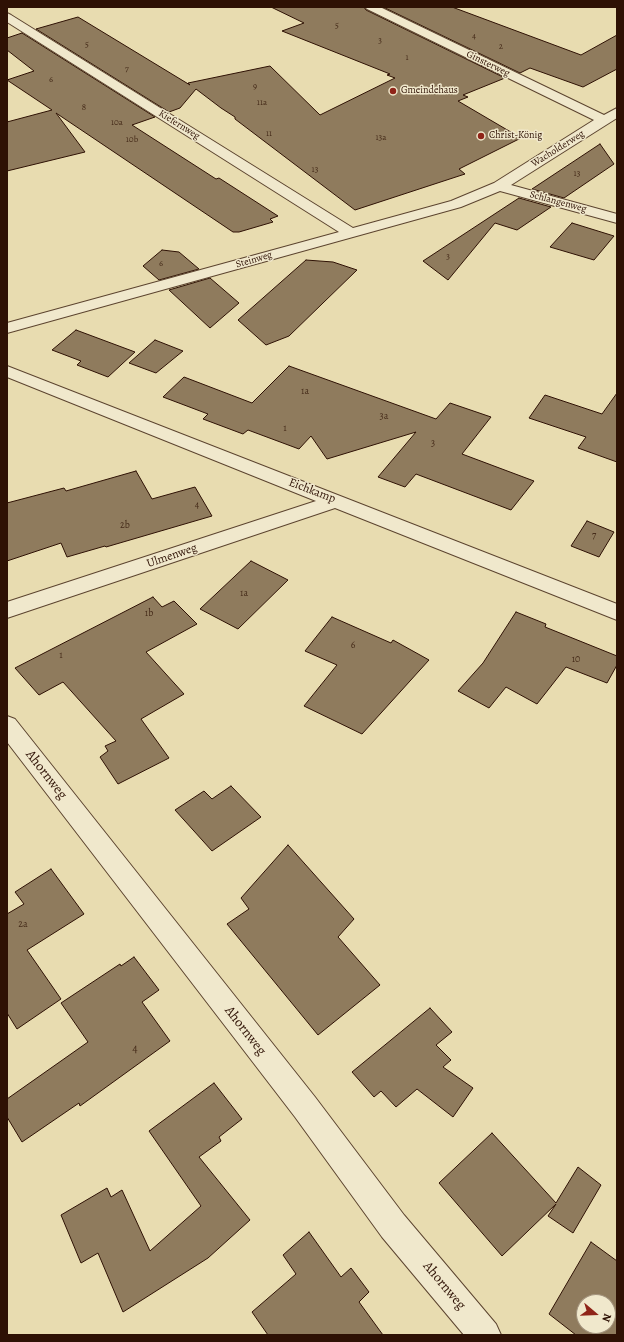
<!DOCTYPE html>
<meta charset="utf-8">
<style>
body{margin:0}
#map{position:relative;width:624px;height:1342px;overflow:hidden;background:#e8dcb0;font-family:Alegreya,serif}
canvas{display:block}
.frame{position:absolute;inset:0;border:8px solid #2e1104;pointer-events:none}
.north{position:absolute;left:576px;top:1294px;width:40px;height:40px;box-sizing:border-box;background:#f0e8cc;border:1px solid #a2927c;border-radius:50%;rotate:109deg;font-size:11px;font-weight:700;line-height:16px;text-align:center;color:#2e1104}
.north::after{content:'';display:block;margin:auto;width:14px;height:18px;background:#8f2418;clip-path:polygon(50% 0,100% 100%,50% 72%,0 100%)}
</style>
<div id="map">
<canvas width="624" height="1342"></canvas>
<div class="frame"></div>
<div class="north">N</div>
</div>
<script>
const context = document.querySelector('canvas').getContext('2d');
context.lineJoin = 'round';
function paint(path, color) { context.fillStyle = color; context.fill(path, 'evenodd'); }
const poly = rows => new Path2D(rows.map(r => 'M' + r).join(''));
function strokePath(path, color, width, dash) { context.strokeStyle = color; context.lineWidth = width; context.lineCap = dash ? 'butt' : 'round'; context.setLineDash(dash || []); context.stroke(path); }
function drawText(font, color, halo, rows, align = 'center') {
  context.font = font + ' Alegreya,serif'; context.lineWidth = 3; context.setLineDash([]); context.textBaseline = 'middle'; context.strokeStyle = halo; context.fillStyle = color; for (const [text, x, y, turn = 0] of rows) {
    context.save(); context.translate(x, y); context.rotate((+turn || 0) * Math.PI / 180); context.textAlign = isNaN(turn) ? turn : align; if (halo) context.strokeText(text, 0, 0); context.fillText(text, 0, 0); context.restore();
  }
}
const building = poly([
 [271,7,364,7,366,10,505,78,463,95,468,97,458,101,521,138,459,169,465,174,355,210,235,119,235,117,221,108,196,89,180,108,169,112,36,29,78,17,190,85,188,83,270,66,320,115,395,78,387,75,390,74,282,31,304,23,271,7],
 [383,7,452,7,581,55,617,35,617,69,583,87,530,68,520,73,383,7],
 [22,33,155,117,132,125,216,179,219,178,278,216,270,219,273,222,239,232,233,232,56,113,85,152,7,171,7,122,52,110,7,80,34,71,7,50,7,38,22,33],
 [600,144,614,164,564,198,532,189,600,144],
 [519,198,551,207,517,230,495,223,448,280,423,261,519,198],
 [572,223,614,236,594,260,550,247,572,223],
 [162,250,179,252,199,269,159,280,143,266,162,250],
 [306,260,333,262,357,270,289,336,266,345,238,320,306,260],
 [210,278,239,303,210,328,169,290,210,278],
 [76,330,135,352,108,377,77,365,81,361,52,350,76,330],
 [155,340,183,351,156,373,129,363,155,340],
 [289,366,436,419,450,403,491,417,462,454,534,481,511,510,416,474,405,487,378,477,416,432,327,459,311,436,299,449,248,430,243,434,203,419,208,414,163,397,184,377,252,403,289,366],
 [617,393,617,462,578,448,586,437,529,418,545,395,602,414,617,393],
 [136,471,152,499,195,487,212,516,106,547,105,546,67,557,61,543,7,561,7,503,64,488,66,491,136,471],
 [587,521,614,532,599,557,571,546,587,521],
 [251,561,288,580,238,629,200,609,251,561],
 [153,597,162,607,174,601,197,624,146,652,184,694,141,719,169,758,118,784,100,757,108,751,105,746,116,741,63,682,39,695,15,668,153,597],
 [516,612,546,624,545,627,617,656,617,665,607,683,566,667,537,704,506,687,489,708,458,691,483,663,516,612],
 [332,617,391,643,393,640,429,660,362,734,304,706,337,665,305,651,332,617],
 [231,786,261,817,212,851,175,810,204,791,212,799,231,786],
 [288,845,354,919,338,937,380,985,318,1035,227,924,249,909,241,898,288,845],
 [51,869,84,914,27,950,61,999,17,1029,7,1013,7,914,24,904,15,892,51,869],
 [134,957,159,990,142,1002,170,1041,80,1106,79,1103,22,1142,7,1117,7,1099,88,1042,61,1003,120,964,121,966,134,957],
 [430,1008,452,1032,436,1045,451,1060,443,1067,473,1088,453,1117,417,1089,396,1107,381,1091,374,1097,352,1072,430,1008],
 [214,1083,242,1119,219,1137,221,1141,199,1157,250,1220,208,1258,123,1312,98,1253,81,1263,61,1215,107,1188,111,1197,122,1190,150,1251,201,1206,149,1131,214,1083],
 [492,1133,556,1203,578,1167,601,1185,573,1233,548,1216,556,1204,502,1256,439,1183,492,1133],
 [309,1232,341,1277,351,1268,369,1292,359,1302,383,1335,268,1335,252,1312,296,1274,283,1255,309,1232],
 [591,1242,617,1261,617,1335,576,1335,549,1314,591,1242],
 [584,1302,608,1302,608,1326,584,1326,584,1302]
]);
paint(building, '#8f7b5d');
strokePath(building, '#2e1104', 1);
const minor = poly([
 [365,7,380,7,604,115,617,108,617,118,511,185,617,214,617,223,500,191,461,207,7,333,7,323,339,232,7,22,7,13,11,15,353,228,451,201,494,183,594,120,367,9,365,7],
 [7,366,617,604,617,620,335,508,7,618,7,602,316,501,7,377,7,366],
 [7,716,15,719,315,1097,404,1215,496,1324,501,1335,464,1335,382,1237,295,1117,7,742,7,716]
]);
strokePath(minor, '#5c442f', 2);
paint(minor, '#f0e8cc');
for (const [x, y, r, color] of [
 [393,91,4,"#8f2418"],
 [481,136,4,"#8f2418"]
]) { const dot = new Path2D(); dot.arc(x, y, r, 0, 2 * Math.PI); context.fillStyle = color; context.fill(dot); strokePath(dot, '#f0e8cc', 1.5); }
drawText('9px', '#462c1a', null, [
 ["5",337,26],
 ["4",474,36],
 ["3",380,41],
 ["5",87,45],
 ["2",501,47],
 ["1",407,58],
 ["7",127,69],
 ["6",51,80],
 ["9",255,87],
 ["11a",262,103],
 ["8",84,108],
 ["10a",117,123],
 ["11",269,134],
 ["13a",381,138],
 ["10b",132,140],
 ["13",315,170],
 ["13",577,174],
 ["3",448,257],
 ["6",161,264]
]);
drawText('10px', '#2e1104', '#f0e8cc', [
 ["Ginsterweg",488,64,26],
 ["Kiefernweg",179,125,32],
 ["Wacholderweg",558,149,-32],
 ["Schlangenweg",558,202,15],
 ["Steinweg",254,260,-16]
]);
drawText('10px', '#2e1104', '#f0e8cc', [
 ["Gmeindehaus",401,91],
 ["Christ-König",489,136]
], 'left');
drawText('10px', '#462c1a', null, [
 ["1a",305,392],
 ["3a",384,417],
 ["1",285,429],
 ["3",433,444],
 ["4",197,506],
 ["2b",125,526],
 ["7",594,536],
 ["1a",244,594],
 ["1b",149,614],
 ["6",353,646],
 ["1",61,656],
 ["10",576,660],
 ["2a",23,925]
]);
drawText('12px', '#2e1104', '#f0e8cc', [
 ["Eichkamp",312,491,21],
 ["Ulmenweg",172,556,-19]
]);
drawText('12px', '#462c1a', null, [
 ["4",135,1049]
]);
drawText('14px', '#2e1104', '#f0e8cc', [
 ["Ahornweg",46,775,52],
 ["Ahornweg",245,1031,52],
 ["Ahornweg",444,1286,50]
]);
</script>
